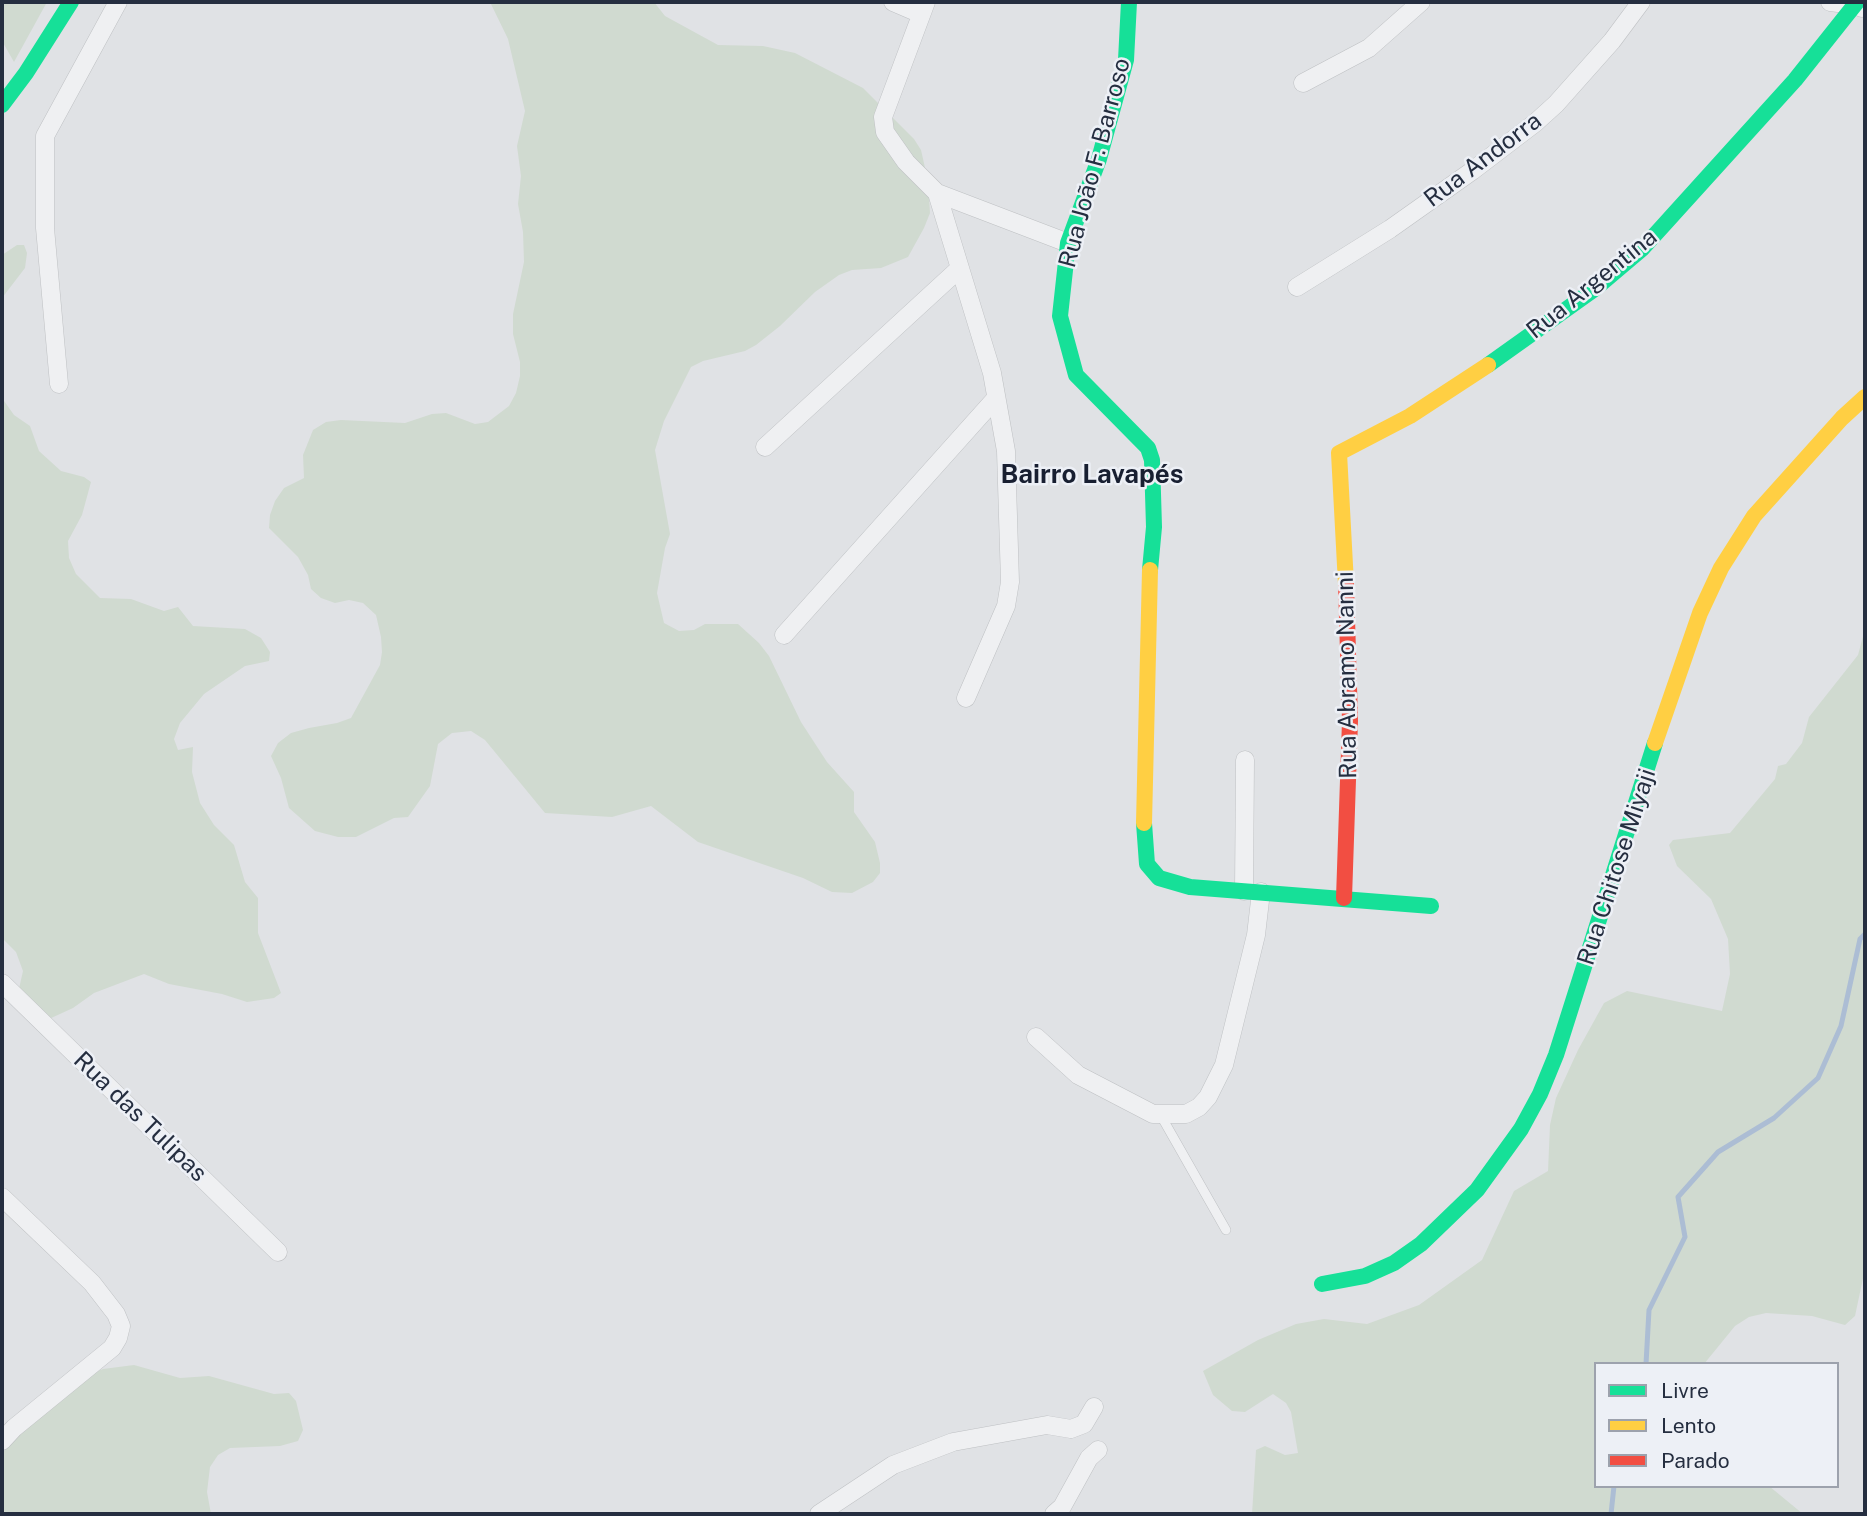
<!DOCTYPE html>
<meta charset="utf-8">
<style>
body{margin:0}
#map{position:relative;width:1867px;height:1516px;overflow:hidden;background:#e0e2e5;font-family:"Public Sans",sans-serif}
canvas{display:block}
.frame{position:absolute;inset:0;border:4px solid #252e40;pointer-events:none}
.legend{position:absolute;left:1594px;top:1362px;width:245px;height:126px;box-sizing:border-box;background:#edf0f6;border:2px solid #9da2ad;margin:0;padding:9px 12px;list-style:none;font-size:21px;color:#252e40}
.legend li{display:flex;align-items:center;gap:14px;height:35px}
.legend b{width:35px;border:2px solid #9da2ad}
</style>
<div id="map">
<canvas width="1867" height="1516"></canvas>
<div class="frame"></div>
<ul class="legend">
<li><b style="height:9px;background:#16e098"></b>Livre</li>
<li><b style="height:9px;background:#ffcf43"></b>Lento</li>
<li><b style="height:9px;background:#f24e42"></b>Parado</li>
</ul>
</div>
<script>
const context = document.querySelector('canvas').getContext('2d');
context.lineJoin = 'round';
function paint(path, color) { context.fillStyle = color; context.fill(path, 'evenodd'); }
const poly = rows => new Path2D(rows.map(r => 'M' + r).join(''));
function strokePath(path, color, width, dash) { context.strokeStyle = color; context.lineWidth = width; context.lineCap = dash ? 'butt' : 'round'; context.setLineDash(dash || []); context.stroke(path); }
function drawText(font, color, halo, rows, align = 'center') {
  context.font = font + ' "Public Sans",sans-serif'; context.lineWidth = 5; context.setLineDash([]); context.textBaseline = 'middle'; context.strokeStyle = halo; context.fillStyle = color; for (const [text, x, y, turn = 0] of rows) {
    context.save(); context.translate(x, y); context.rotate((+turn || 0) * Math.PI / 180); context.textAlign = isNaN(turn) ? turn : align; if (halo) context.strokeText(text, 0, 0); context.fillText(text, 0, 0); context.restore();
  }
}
paint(poly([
 [2,2,47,2,14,62,2,41],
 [490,2,654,2,665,16,718,45,763,46,795,53,863,88,914,139,921,150,928,181,930,213,924,228,908,257,881,268,852,270,839,275,815,292,780,326,756,345,745,351,703,361,691,367,664,421,655,450,670,534,665,548,657,593,664,623,679,631,694,630,705,624,738,624,759,643,769,656,801,722,827,762,854,792,854,812,875,842,880,863,880,873,873,882,852,893,832,892,803,878,698,842,651,806,612,817,545,813,485,740,471,731,452,733,438,744,430,786,408,817,394,818,356,837,338,837,315,831,289,808,281,778,271,756,278,743,291,733,309,728,337,723,351,718,380,665,382,652,381,637,376,615,363,603,349,600,335,603,321,598,311,589,308,575,298,557,269,528,270,515,275,501,284,488,304,478,303,455,313,430,326,422,341,420,405,423,432,414,446,413,475,424,488,422,509,406,516,393,520,376,520,362,513,334,513,314,524,262,523,232,518,204,521,176,517,146,525,111,508,39],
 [17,245,24,245,27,253,25,268,2,298,2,255],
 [2,398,14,415,30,426,39,451,61,471,84,477,91,482,82,515,68,541,69,558,76,574,100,598,131,599,164,611,178,607,193,626,245,629,261,638,270,652,269,661,245,666,204,694,180,723,174,739,178,750,193,747,192,772,200,803,214,825,234,845,245,882,258,898,258,933,281,993,274,998,247,1002,222,994,169,984,144,974,94,993,73,1008,49,1019,16,1002,23,971,16,952,2,938],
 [1865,629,1865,1269,1855,1316,1845,1325,1812,1316,1766,1313,1749,1317,1735,1326,1704,1364,1596,1364,1596,1486,1769,1486,1803,1514,1252,1514,1256,1450,1265,1446,1285,1455,1298,1453,1291,1412,1286,1403,1273,1394,1245,1412,1232,1411,1213,1395,1203,1371,1258,1340,1296,1324,1324,1319,1367,1324,1419,1305,1482,1260,1514,1191,1548,1171,1550,1125,1556,1098,1578,1050,1604,1003,1627,991,1722,1011,1730,974,1728,939,1711,899,1677,866,1669,845,1673,840,1730,833,1775,779,1778,766,1786,764,1802,743,1809,717,1858,655],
 [134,1365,180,1378,209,1376,274,1394,289,1393,296,1401,303,1430,298,1441,280,1446,230,1448,218,1455,210,1467,207,1492,211,1514,2,1514,2,1453,55,1396,79,1378,103,1369]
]), '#d0dad0');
strokePath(poly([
 [1646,1364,1649,1310,1685,1237,1678,1197,1718,1152,1774,1118,1818,1078,1841,1026,1860,939,1865,934],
 [1611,1514,1614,1486]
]), '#acbdd4', 5);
const lane = poly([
 [1160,1114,1226,1230]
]);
const street = poly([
 [893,2,921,14],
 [926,2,883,117,885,132,906,162,937,193,1068,243],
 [1830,2,1855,5,1862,8],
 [1303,83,1369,48,1421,2],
 [937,193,992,373,1006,451,1010,582,1006,606,966,698],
 [1297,287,1390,229,1472,171,1535,123,1556,104,1612,41,1641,2],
 [59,384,45,228,45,136,118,2],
 [765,447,960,268],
 [784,635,996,398],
 [1244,891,1245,760],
 [2,983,278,1252],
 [1036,1037,1078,1075,1153,1114,1186,1114,1199,1107,1208,1097,1224,1065,1256,935,1261,892],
 [2,1197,92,1283,116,1314,121,1326,118,1338,112,1348,14,1428,2,1441],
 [819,1514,893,1465,953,1442,1047,1425,1071,1429,1084,1424,1094,1407],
 [1054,1514,1062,1507,1089,1458,1098,1450]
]);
strokePath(lane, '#bec0c3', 10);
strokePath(street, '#bec0c3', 19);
strokePath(lane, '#eff0f2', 9);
strokePath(street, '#eff0f2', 18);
strokePath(poly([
 [1129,2,1126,60,1099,159,1068,243,1060,316,1076,375,1148,448,1152,460,1154,527,1150,570],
 [2,105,26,73,71,2],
 [1488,365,1596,288,1642,249,1795,80,1857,2],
 [1144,823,1147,864,1159,878,1190,887,1431,906],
 [1322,1284,1365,1276,1394,1263,1421,1244,1477,1190,1521,1129,1540,1094,1556,1055,1655,743]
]), '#16e098', 16);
strokePath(poly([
 [1346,584,1339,453,1410,416,1488,365],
 [1655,743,1700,613,1721,568,1754,516,1842,418,1865,397],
 [1144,823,1150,570]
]), '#ffcf43', 16);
strokePath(poly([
 [1344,898,1350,721,1346,584]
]), '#f24e42', 16);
drawText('24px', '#252e40', '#edf0f6', [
 ["Rua Andorra",1483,160,-37],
 ["Rua João F. Barroso",1095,163,-75],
 ["Rua Argentina",1592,284,-39],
 ["Rua Abramo Nanni",1347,675,-91],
 ["Rua Chitose Miyaji",1617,867,-72],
 ["Rua das Tulipas",140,1117,44]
]);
drawText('bold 26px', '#181f31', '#edf0f6', [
 ["Bairro Lavapés",1092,475]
]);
</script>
